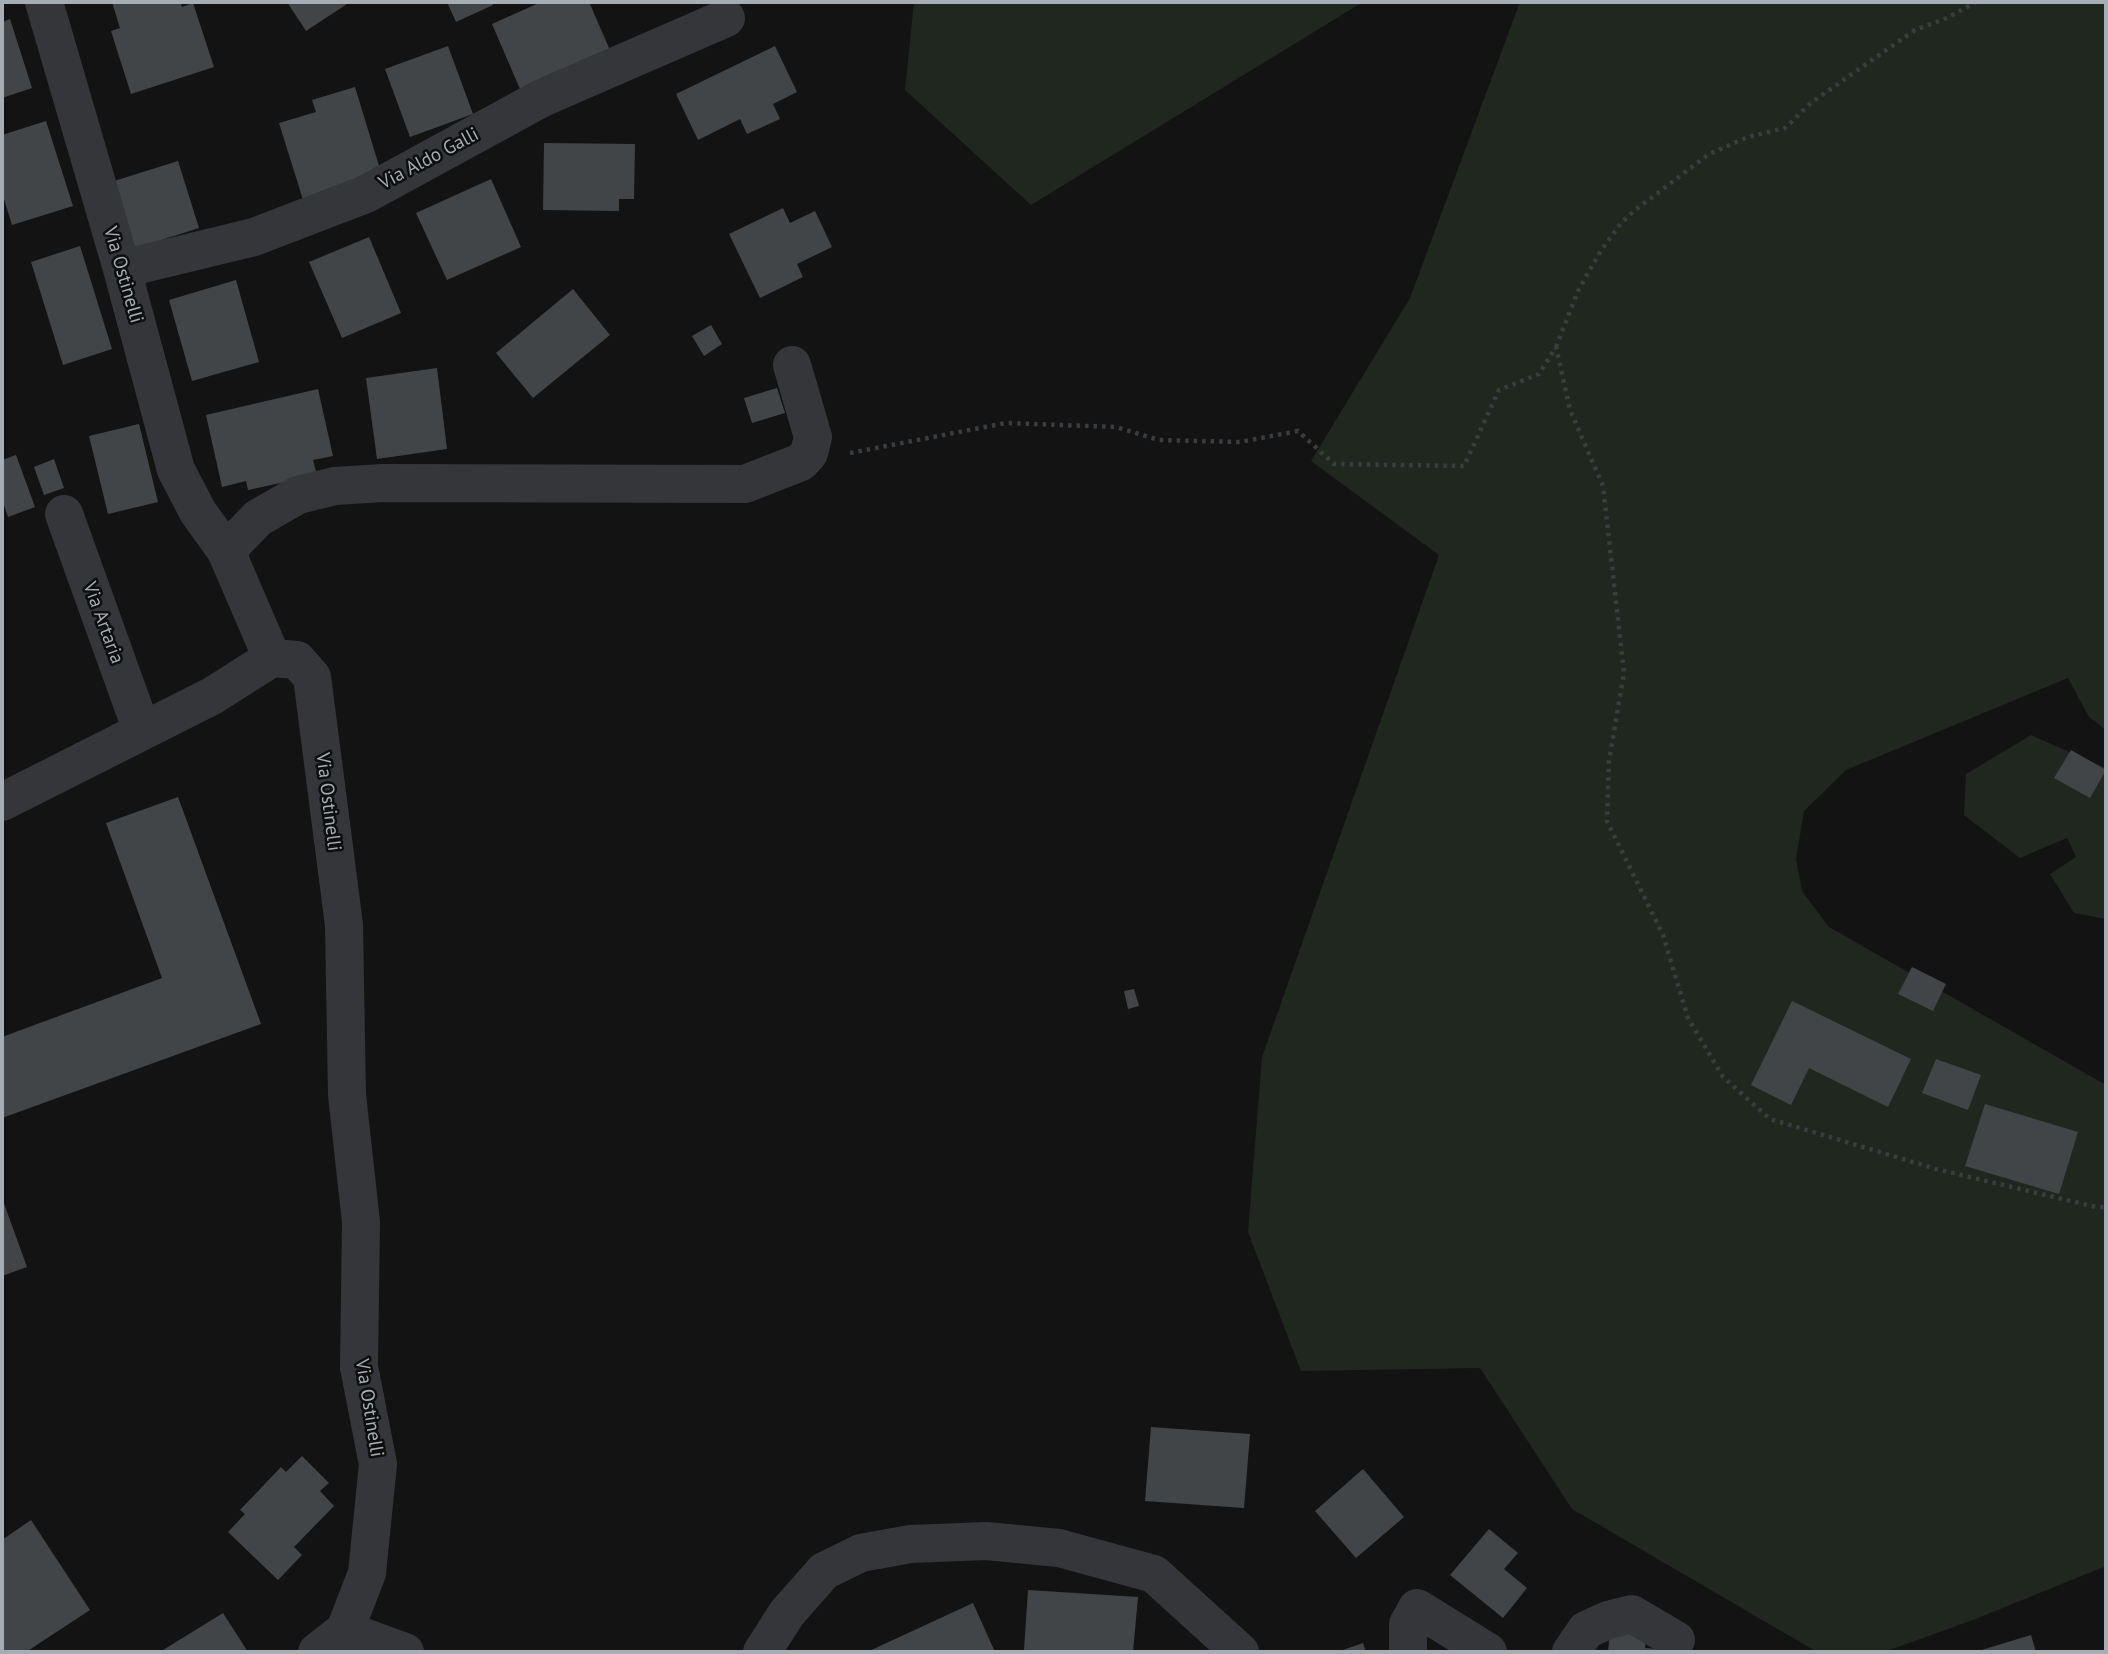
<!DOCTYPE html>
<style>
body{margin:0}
#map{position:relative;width:2108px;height:1654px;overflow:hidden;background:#131314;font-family:"PT Sans",sans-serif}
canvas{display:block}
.frame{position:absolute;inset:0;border:4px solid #a5aeb4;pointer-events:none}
</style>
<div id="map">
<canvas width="2108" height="1654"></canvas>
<div class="frame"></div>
</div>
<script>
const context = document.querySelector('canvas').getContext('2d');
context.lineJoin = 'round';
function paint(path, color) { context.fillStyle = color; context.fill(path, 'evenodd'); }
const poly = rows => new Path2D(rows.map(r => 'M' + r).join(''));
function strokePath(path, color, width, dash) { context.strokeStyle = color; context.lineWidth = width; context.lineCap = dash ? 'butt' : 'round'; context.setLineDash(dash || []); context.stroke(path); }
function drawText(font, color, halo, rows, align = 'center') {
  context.font = font + ' "PT Sans",sans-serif'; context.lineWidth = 5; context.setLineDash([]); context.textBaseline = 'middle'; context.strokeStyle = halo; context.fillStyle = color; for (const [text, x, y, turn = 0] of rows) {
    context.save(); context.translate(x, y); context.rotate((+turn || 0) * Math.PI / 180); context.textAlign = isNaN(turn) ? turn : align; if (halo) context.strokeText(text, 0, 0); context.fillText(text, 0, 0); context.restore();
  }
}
paint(poly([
 [914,2,1363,2,1031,205,905,90],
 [1520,2,2106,2,2106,730,2089,717,2068,678,1846,770,1804,811,1796,859,1802,891,1829,927,2106,1085,2106,1566,1973,1620,1884,1652,1817,1652,1572,1509,1480,1368,1301,1371,1248,1232,1262,1057,1439,555,1311,461,1410,298],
 [2031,735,2106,768,2106,919,2074,913,2050,874,2076,857,2067,838,2020,858,1964,815,1966,774]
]), '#20271f');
paint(poly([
 [112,2,180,2,182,7,193,3,214,67,131,94,111,31,120,28],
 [287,2,350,2,306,31],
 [447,2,492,2,493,5,456,22],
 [541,2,589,2,610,50,520,89,492,24],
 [10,19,32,88,2,98,2,22],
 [448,46,473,114,410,137,385,69],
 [775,46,797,92,773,104,780,119,747,134,740,119,698,140,676,94],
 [355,87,383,179,304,203,279,123,316,112,312,100],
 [46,121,73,206,12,225,2,193,2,135],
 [544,143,635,144,634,199,619,199,619,211,543,210],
 [178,161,199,228,133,249,111,182],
 [491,179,521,247,447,280,416,213],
 [783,208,790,223,815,211,832,247,797,264,803,277,760,298,729,234],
 [369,237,401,313,342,338,309,262],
 [80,246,112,349,63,365,31,262],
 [236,280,259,362,192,381,169,300],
 [573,289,610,335,533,398,496,353],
 [711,325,722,344,704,356,692,336],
 [437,368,447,449,377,459,366,378],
 [777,388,785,413,752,423,744,398],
 [318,389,333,456,313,460,317,475,248,490,246,481,222,487,206,415],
 [139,424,158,502,108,514,89,436],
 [16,455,35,507,8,517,2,499,2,460],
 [54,459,64,488,44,495,34,467],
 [2071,750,2106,770,2090,798,2054,778],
 [178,797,261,1024,2,1118,2,1037,162,978,106,823],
 [1912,967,1946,984,1933,1011,1898,994],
 [1134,989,1139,1006,1128,1009,1124,991],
 [1792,1001,1911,1059,1888,1107,1809,1068,1791,1105,1751,1085],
 [1936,1059,1981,1075,1968,1110,1922,1093],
 [1985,1104,2078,1132,2059,1194,1965,1166],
 [2,1198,27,1267,2,1276],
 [1151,1427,1250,1434,1244,1508,1145,1501],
 [302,1456,329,1483,320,1491,334,1506,294,1547,302,1555,278,1580,228,1532,245,1514,240,1510,281,1467,286,1472],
 [1363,1469,1404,1517,1356,1558,1315,1511],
 [31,1520,90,1610,26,1652,2,1652,2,1540],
 [1489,1529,1518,1553,1504,1569,1527,1588,1503,1618,1450,1575],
 [1028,1590,1138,1597,1133,1652,1024,1650],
 [973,1603,995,1652,867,1652],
 [223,1613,248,1652,165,1652,163,1650],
 [1611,1624,1647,1628,1645,1648,1670,1650,1670,1652,1608,1652],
 [2031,1635,2036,1652,1975,1652],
 [1363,1643,1366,1652,1337,1652]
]), '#424547');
strokePath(poly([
 [1556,347,1578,291,1600,252,1621,223,1634,211,1709,154,1748,137,1785,128,1812,102,1915,30,1947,18,1976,2],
 [850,453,1006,423,1116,427,1159,440,1240,442,1298,431,1334,464,1464,466,1499,390,1539,374,1556,347,1570,410,1603,486,1624,673,1609,761,1607,821,1663,935,1688,1018,1723,1077,1770,1119,1936,1169,2096,1207,2106,1207]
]), '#3a3d40', 4.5, [3.5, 5]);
strokePath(poly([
 [44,2,122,269,176,470,198,512,226,551,272,658,297,660,312,677,344,925,347,1095,361,1222,359,1367,378,1464,367,1573,345,1630,317,1652],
 [122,269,254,237,366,194,542,98,726,18],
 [64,514,142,731],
 [226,551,258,518,298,495,335,486,383,483,745,484,801,462,809,453,813,437,792,365],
 [2,802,212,696,272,658],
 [345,1630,405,1652],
 [762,1652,787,1613,824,1571,861,1553,910,1544,986,1541,1059,1548,1154,1574,1240,1652],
 [1408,1652,1408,1624,1417,1608,1488,1652],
 [1571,1652,1586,1630,1608,1620,1632,1614,1676,1640]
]), '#343639', 38);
drawText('19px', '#a5aeb4', '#0e0e0f', [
 ["Via Aldo Galli",429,159,-28],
 ["Via Ostinelli",123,275,74],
 ["Via Artaria",103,623,70],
 ["Via Ostinelli",328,802,83],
 ["Via Ostinelli",369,1408,81]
]);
</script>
